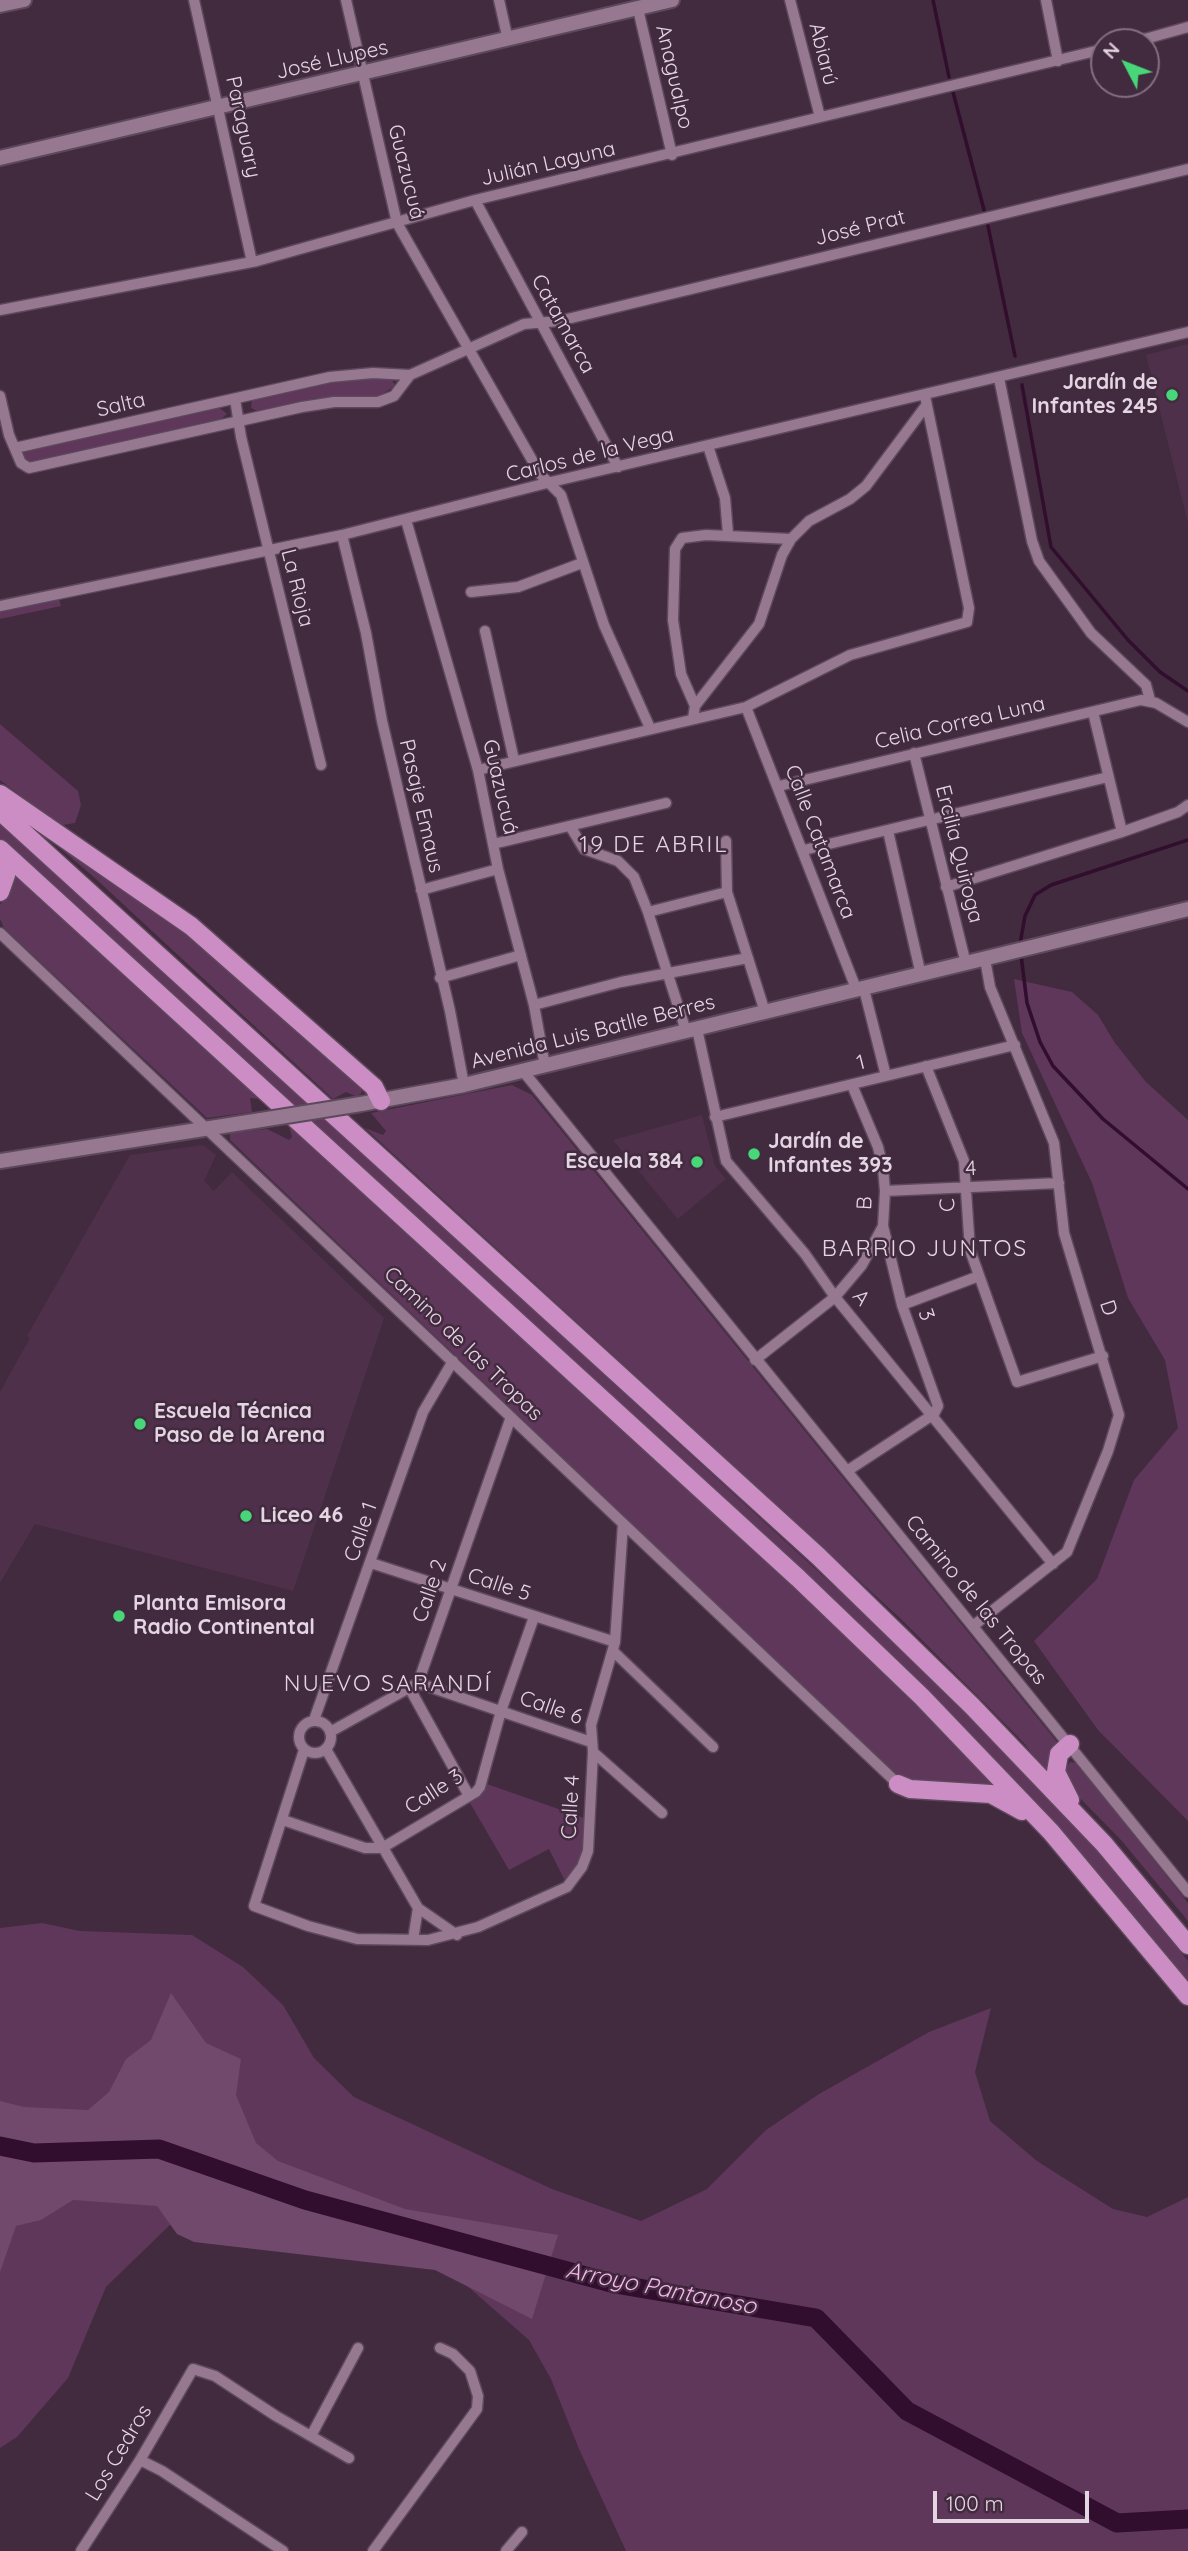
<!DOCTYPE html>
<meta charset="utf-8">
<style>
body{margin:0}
#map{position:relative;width:1188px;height:2551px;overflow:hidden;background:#422a3f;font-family:Quicksand,sans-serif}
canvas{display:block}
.north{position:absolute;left:1090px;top:28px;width:70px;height:70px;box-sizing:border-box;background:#422a3f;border:2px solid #836e80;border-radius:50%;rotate:312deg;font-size:19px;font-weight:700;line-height:28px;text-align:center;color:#e4d5e2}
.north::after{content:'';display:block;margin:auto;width:24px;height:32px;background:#47d779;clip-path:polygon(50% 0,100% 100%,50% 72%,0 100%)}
.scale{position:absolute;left:933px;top:2491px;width:156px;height:32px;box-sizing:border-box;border:4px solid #e4d5e2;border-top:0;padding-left:9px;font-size:21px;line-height:24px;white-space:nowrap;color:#e4d5e2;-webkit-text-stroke:5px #422a3f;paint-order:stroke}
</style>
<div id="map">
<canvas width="1188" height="2551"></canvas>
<div class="north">N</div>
<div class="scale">100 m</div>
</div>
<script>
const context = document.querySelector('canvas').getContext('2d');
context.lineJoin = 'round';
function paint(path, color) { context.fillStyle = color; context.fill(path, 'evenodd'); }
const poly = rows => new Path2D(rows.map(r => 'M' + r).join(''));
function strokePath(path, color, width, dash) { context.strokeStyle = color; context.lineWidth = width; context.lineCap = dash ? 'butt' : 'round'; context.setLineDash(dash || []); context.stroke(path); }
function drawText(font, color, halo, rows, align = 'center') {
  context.font = font + ' Quicksand,sans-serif'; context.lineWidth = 5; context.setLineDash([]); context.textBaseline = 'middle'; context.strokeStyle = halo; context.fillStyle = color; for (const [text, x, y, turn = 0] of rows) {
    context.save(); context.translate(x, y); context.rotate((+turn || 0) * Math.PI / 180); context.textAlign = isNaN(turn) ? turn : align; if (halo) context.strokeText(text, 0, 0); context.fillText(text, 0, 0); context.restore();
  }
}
paint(poly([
 [1188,344,1188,523,1146,355],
 [702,1115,715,1166,726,1179,678,1219,613,1140],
 [203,1145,216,1155,204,1181,214,1191,232,1172,384,1318,293,1591,35,1524,0,1583,0,1392,30,1338,27,1336,130,1155]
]), '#4e304a');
paint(poly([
 [338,377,391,377,395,386,376,398,315,398,257,411,251,408,252,400,256,396],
 [219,407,227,414,221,419,29,463,21,455,24,451],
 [59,599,61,606,0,619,0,612],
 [0,724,78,791,81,805,75,823,63,825,54,821,0,780],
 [0,820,946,1689,1060,1807,1143,1906,1188,1961,1188,1982,1078,1851,0,842],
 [27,820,185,929,231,968,362,1090,361,1094,355,1096,346,1092,333,1099,96,879],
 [11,872,260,1099,250,1098,252,1112,207,1118,4,928,0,919,0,905,10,889],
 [1014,979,1072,992,1098,1015,1115,1043,1146,1082,1188,1120,1188,1821,1098,1730,1034,1641,1097,1579,1134,1480,1178,1428,1165,1360,1128,1298,1092,1183,1022,1033],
 [512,1085,532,1095,556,1124,1057,1742,1049,1778,1024,1743,902,1620,365,1128,383,1135,386,1131,371,1113],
 [289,1126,480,1298,910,1695,1005,1791,909,1781,887,1768,230,1140,230,1133,267,1129,289,1140,292,1137],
 [1070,1762,1077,1763,1188,1903,1188,1921,1121,1840,1070,1788,1065,1771],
 [487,1784,587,1819,584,1845,576,1868,570,1876,564,1879,549,1849,509,1870,470,1803],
 [42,1923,80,1931,192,1935,243,1967,283,2005,314,2058,354,2097,552,2189,641,2221,707,2189,766,2130,819,2094,929,2032,991,2008,975,2072,990,2121,1037,2161,1113,2209,1147,2217,1188,2197,1188,2551,626,2551,579,2449,551,2379,529,2340,434,2257,174,2221,106,2287,68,2378,17,2437,0,2448,0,1928]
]), '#5e375a');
paint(poly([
 [171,1993,206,2043,241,2059,236,2095,256,2143,278,2161,405,2209,558,2235,532,2319,435,2270,194,2242,177,2234,157,2206,73,2200,41,2220,16,2226,0,2272,0,2101,24,2107,88,2110,109,2092,126,2059,151,2040]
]), '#71496d');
strokePath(poly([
 [933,0,949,77],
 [953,92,984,210],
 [988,226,1015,356],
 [1022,385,1051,547,1128,640,1160,672,1188,691],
 [1020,944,1025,916,1035,895,1051,885,1188,840],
 [1021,955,1027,1003,1040,1042,1053,1066,1103,1119,1188,1189]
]), '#310d2e', 3.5);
strokePath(poly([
 [0,2146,34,2153,159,2149,305,2200,615,2284,816,2318,907,2411,1117,2523,1188,2519]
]), '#310d2e', 19);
const street = poly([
 [194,0,252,262],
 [346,0,397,223,540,474,561,495,604,625,650,728],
 [499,0,508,40],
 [790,0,820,117],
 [1046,0,1058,61],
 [638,9,672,155],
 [1134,42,1188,27],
 [475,200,618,467],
 [0,310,257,261,475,200,1104,49],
 [999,378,1032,541,1039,561,1091,633,1146,685,1150,700],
 [0,396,9,435,21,463,29,468,302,407,334,402,378,402,394,396,410,375],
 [235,399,241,437,321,765],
 [708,446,725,498,728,534],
 [15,448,330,377,373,373,410,375,524,324,559,321,1188,169],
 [406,520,478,770,498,869,534,1005,545,1066],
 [342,535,366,633,382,721,450,1011,464,1085],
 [471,592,518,587,582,563],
 [0,606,342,535,551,482,1188,332],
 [485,631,514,760],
 [695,706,681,674,673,620,675,549,682,538,706,535,791,539],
 [746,707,857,991],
 [1093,712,1122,832],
 [693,718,695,706,759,624,782,555,791,539,809,521,850,499,866,486,925,407],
 [914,753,966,964],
 [478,770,746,707,850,655,967,622,969,608,925,396],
 [779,786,1141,700,1156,703,1188,722],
 [570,826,584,849,618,861,634,877,648,912,686,1031],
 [888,831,921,975],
 [726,841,727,892,765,1012],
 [493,844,666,803],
 [804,850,1108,777],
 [946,887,1122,832,1178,812,1188,805],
 [421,890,498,869],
 [648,912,727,892],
 [0,933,898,1784],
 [440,978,521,955],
 [864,989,886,1076],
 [534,1005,621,982,748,958],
 [697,1029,726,1161,805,1254,835,1297,1053,1564],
 [926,1066,964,1161,970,1250,1017,1382,1103,1356],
 [523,1071,1188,1892],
 [715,1117,1015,1045],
 [885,1191,1059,1183],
 [902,1305,979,1276],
 [755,1360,835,1297,862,1265,883,1226,885,1191,883,1168,878,1147,852,1085],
 [847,1471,934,1414,938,1406,902,1305,883,1226],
 [371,1563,615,1642],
 [973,1626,1067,1552,1108,1451,1119,1415,1064,1233,1054,1143,990,987,985,959],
 [613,1651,713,1747],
 [418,1683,591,1742],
 [410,1689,469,1796],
 [314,1720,423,1412,453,1361],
 '299 1737a16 16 0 1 1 32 0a16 16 0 1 1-32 0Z',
 [330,1732,418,1683,511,1417],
 [304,1750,254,1906,308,1926,357,1939,428,1940,478,1927,567,1887,582,1867,588,1851,593,1752,591,1725,615,1642,623,1524],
 [327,1751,418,1908,413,1940],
 [593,1752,662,1813],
 [283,1820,365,1848,382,1848,476,1792,480,1787,501,1711,534,1617],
 [418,1908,457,1935],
 [311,2436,358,2348],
 [140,2460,162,2471,283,2551],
 [81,2551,140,2460,193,2369,215,2376,276,2416,349,2458],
 [373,2551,477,2409,478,2396,470,2371,453,2354,440,2348],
 [506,2551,522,2532]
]);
const secondary = poly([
 [0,5,24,0],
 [0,158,672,0],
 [361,1104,464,1085,1188,909],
 [0,1161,261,1120]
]);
const highway = poly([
 [0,794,191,926,374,1087,381,1101],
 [0,811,818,1556,972,1706,1104,1844,1188,1945],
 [0,849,798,1578,922,1697,1051,1832,1188,1996],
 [0,852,6,875,0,892],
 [898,1784,910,1789,991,1794,1022,1811],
 [1070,1800,1056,1772,1059,1754,1070,1744]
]);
strokePath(street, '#5d495b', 13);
strokePath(secondary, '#5d495b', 18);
strokePath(highway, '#5d495b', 21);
strokePath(street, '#967991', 10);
strokePath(secondary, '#967991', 14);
strokePath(highway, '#cc8dc4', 18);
const secondaryBridge = poly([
 [261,1120,361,1104]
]);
strokePath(secondaryBridge, '#5d495b', 18, []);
strokePath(secondaryBridge, '#967991', 14);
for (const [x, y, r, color] of [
 [1172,395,7,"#47d779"],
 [754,1154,7,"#47d779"],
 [697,1162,7,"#47d779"],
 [140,1424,7,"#47d779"],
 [246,1516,7,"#47d779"],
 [119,1616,7,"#47d779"]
]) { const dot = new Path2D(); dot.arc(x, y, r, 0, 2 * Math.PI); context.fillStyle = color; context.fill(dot); strokePath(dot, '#422a3f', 2.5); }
drawText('21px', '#e4d5e2', '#422a3f', [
 ["Abiarú",823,54,76],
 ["José Llupes",332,60,-13],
 ["Anagualpo",674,77,77],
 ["Paraguary",243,127,78],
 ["Julián Laguna",548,164,-13],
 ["Guazucuá",406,172,76],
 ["José Prat",860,228,-14],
 ["Catamarca",563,324,61],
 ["Salta",121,405,-13],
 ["Carlos de la Vega",590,455,-14],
 ["La Rioja",297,588,76],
 ["Celia Correa Luna",960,723,-13],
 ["Guazucuá",500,787,77],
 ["Pasaje Emaus",421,806,77],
 ["Calle Catamarca",820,842,69],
 ["Ercilia Quiroga",959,854,76],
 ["Avenida Luis Batlle Berres",593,1032,-14],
 ["1",861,1063,-14],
 ["4",971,1169,-3],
 ["B",865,1203,-87],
 ["C",948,1205,-92],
 ["A",861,1298,50],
 ["D",1108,1308,72],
 ["3",926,1315,71],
 ["Camino de las Tropas",463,1344,44],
 ["Calle 1",361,1532,-71],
 ["Calle 5",499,1585,18],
 ["Calle 2",430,1591,-71],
 ["Camino de las Tropas",976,1600,51],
 ["Calle 6",551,1708,19],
 ["Calle 3",434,1792,-33],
 ["Calle 4",571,1807,-87],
 ["Los Cedros",119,2453,-59]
]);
drawText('bold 21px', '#e4d5e2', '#422a3f', [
 ["Jardín de",1158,383,"right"],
 ["Infantes 245",1158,407,"right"],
 ["Jardín de",768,1142],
 ["Infantes 393",768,1166],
 ["Escuela 384",683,1162,"right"],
 ["Escuela Técnica",154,1412],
 ["Paso de la Arena",154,1436],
 ["Liceo 46",260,1516],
 ["Planta Emisora",133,1604],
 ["Radio Continental",133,1628]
], 'left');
context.letterSpacing = '2px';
drawText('23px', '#e4d5e2', '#422a3f', [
 ["19 DE ABRIL",654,845],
 ["BARRIO JUNTOS",925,1249],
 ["NUEVO SARANDÍ",388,1684]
]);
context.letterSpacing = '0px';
drawText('italic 23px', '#f8b6ef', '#422a3f', [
 ["Arroyo Pantanoso",661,2289,11]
]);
</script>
